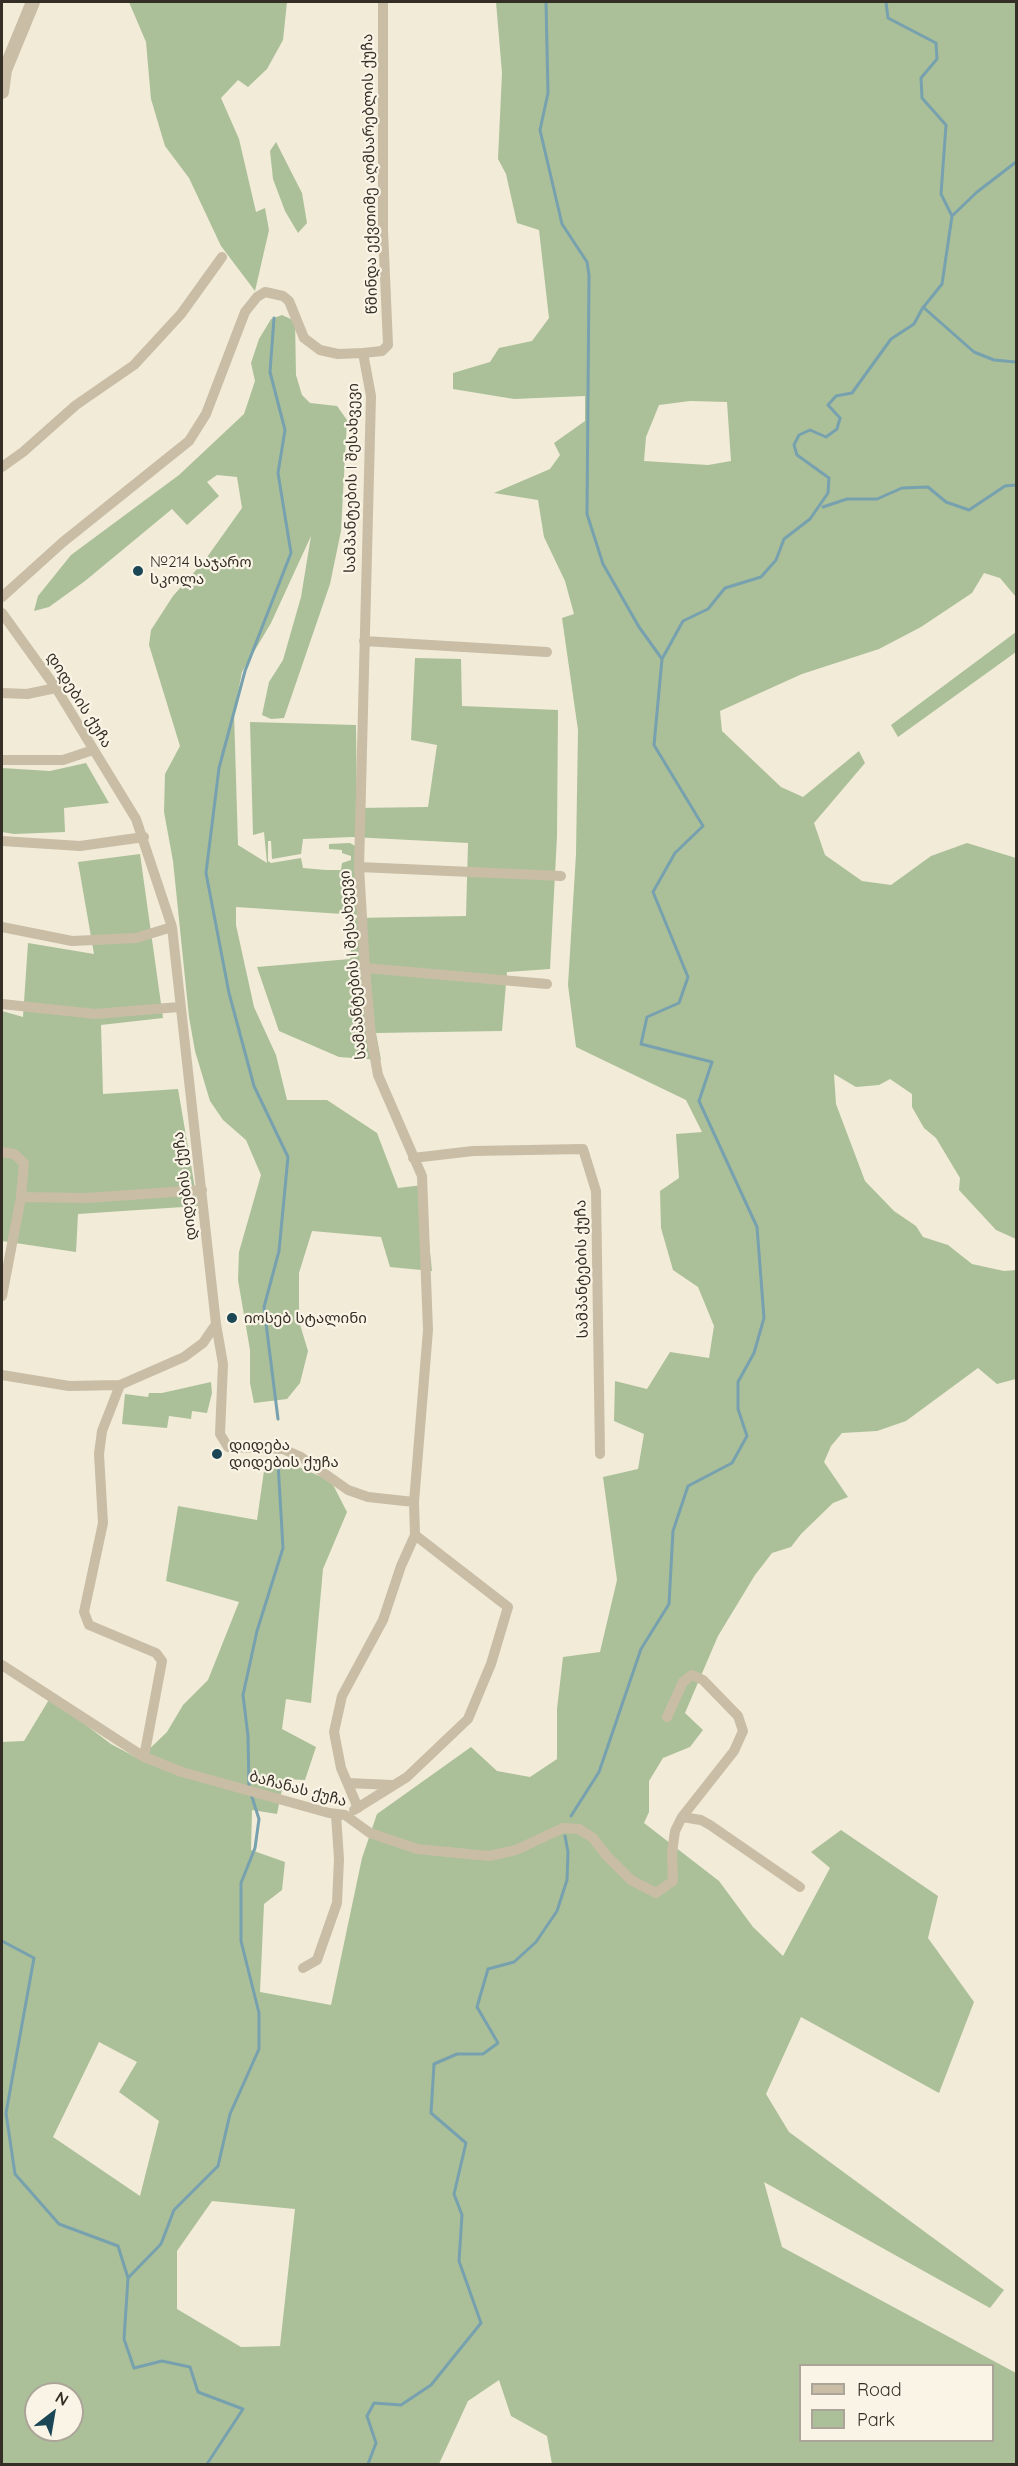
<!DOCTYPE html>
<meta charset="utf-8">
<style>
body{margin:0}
#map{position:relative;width:1018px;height:2466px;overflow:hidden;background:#f1ebd8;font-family:Quicksand,sans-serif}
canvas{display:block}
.frame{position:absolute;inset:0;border:3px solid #352e26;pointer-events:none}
.legend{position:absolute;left:799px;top:2364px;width:195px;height:78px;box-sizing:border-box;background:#f9f4e5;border:2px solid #aba599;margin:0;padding:8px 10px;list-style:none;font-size:18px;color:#352e26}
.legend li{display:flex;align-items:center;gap:12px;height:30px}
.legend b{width:30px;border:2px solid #aba599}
.north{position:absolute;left:24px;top:2382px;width:60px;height:60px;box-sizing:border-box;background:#f9f4e5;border:2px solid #aba599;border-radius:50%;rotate:31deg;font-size:16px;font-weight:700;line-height:24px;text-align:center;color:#352e26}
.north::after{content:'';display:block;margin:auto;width:21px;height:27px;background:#1b4656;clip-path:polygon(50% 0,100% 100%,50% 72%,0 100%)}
</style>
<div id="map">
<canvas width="1018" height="2466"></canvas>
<div class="frame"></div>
<ul class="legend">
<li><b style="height:8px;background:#c9bda5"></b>Road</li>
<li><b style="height:16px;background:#abc099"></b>Park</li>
</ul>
<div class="north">N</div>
</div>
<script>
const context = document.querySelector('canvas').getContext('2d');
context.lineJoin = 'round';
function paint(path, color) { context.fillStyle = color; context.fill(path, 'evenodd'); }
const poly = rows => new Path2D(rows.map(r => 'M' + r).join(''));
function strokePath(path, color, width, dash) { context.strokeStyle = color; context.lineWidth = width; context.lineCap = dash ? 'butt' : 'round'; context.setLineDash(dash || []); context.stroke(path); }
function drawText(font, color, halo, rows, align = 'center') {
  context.font = font + ' Quicksand,"Noto Sans Georgian",sans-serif'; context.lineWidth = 4.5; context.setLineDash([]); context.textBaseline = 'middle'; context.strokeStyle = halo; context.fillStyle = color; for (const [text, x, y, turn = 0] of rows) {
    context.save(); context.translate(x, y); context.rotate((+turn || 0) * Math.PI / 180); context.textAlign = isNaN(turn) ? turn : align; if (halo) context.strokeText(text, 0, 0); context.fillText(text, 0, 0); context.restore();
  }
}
paint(poly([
 [129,2,287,2,283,40,267,69,248,87,238,80,221,98,239,139,256,212,265,208,269,230,255,291,221,246,189,178,165,146,151,99,146,42],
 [496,2,1016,2,1016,597,1000,578,984,573,972,593,921,627,879,649,802,674,720,711,722,731,781,787,803,797,859,751,865,763,814,823,825,855,862,881,891,885,931,856,967,843,1016,858,1016,1239,996,1230,959,1190,960,1178,936,1138,924,1128,912,1107,912,1094,890,1079,879,1085,856,1087,834,1074,836,1104,865,1181,894,1211,916,1226,923,1237,948,1245,972,1264,1004,1271,1016,1270,1016,1379,997,1384,978,1368,906,1421,877,1431,842,1433,831,1446,824,1462,848,1497,833,1503,801,1534,791,1547,772,1553,755,1575,718,1636,685,1713,703,1730,690,1747,663,1758,649,1781,649,1812,644,1823,719,1881,753,1927,783,1956,830,1868,811,1852,841,1830,938,1896,928,1938,974,2002,939,2093,801,2017,766,2094,789,2132,1004,2290,990,2308,764,2182,782,2247,1016,2373,1016,2464,552,2464,547,2436,511,2416,499,2380,468,2401,439,2464,2,2464,2,1742,24,1741,50,1698,111,1744,139,1759,167,1732,183,1705,208,1680,239,1602,166,1581,178,1506,257,1520,265,1464,283,1460,331,1481,347,1512,323,1569,311,1703,286,1699,282,1729,316,1747,305,1780,284,1779,277,1814,252,1810,251,1850,285,1862,282,1890,264,1904,260,1992,331,2005,362,1858,377,1814,471,1747,497,1771,530,1777,557,1759,557,1709,563,1657,600,1652,617,1580,603,1477,638,1469,644,1434,614,1421,615,1381,647,1389,670,1352,709,1358,714,1326,698,1287,673,1270,661,1228,660,1191,679,1178,676,1134,702,1132,686,1100,576,1047,568,985,576,854,578,730,562,618,574,614,565,581,544,537,538,500,494,493,550,469,560,455,554,443,585,421,585,396,514,399,453,389,453,373,490,362,499,348,532,341,549,318,539,230,517,223,506,174,498,159,502,73],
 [690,401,727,402,731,461,708,465,644,461,646,437,659,405],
 [99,2042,137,2062,119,2092,159,2121,140,2196,53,2137],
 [212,2201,295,2209,280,2346,241,2347,177,2309,177,2251],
 [800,2366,992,2366,992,2440,800,2440],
 [36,2394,72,2394,72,2430,36,2430],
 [276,142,302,193,307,223,298,233,285,211,273,179,270,151],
 [282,315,295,321,296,375,302,395,310,403,337,406,347,420,341,531,330,584,284,718,271,719,262,715,269,682,283,660,301,597,311,536,271,623,242,672,234,712,238,845,267,863,264,832,253,835,250,722,356,725,357,808,428,807,437,745,411,740,415,658,461,659,462,706,558,710,557,836,550,969,507,972,502,1031,376,1033,381,1060,339,1057,279,1031,257,967,350,959,354,918,466,916,468,843,352,837,303,839,301,854,272,859,271,841,268,841,268,861,271,863,301,858,303,868,326,870,341,870,342,863,351,860,351,856,342,853,342,850,329,849,329,844,350,843,355,846,358,915,236,907,236,925,254,1007,276,1055,287,1100,327,1100,377,1133,398,1188,423,1185,432,1271,390,1267,381,1237,312,1231,299,1273,299,1321,308,1351,300,1383,287,1399,254,1403,250,1383,250,1350,238,1280,239,1252,261,1175,246,1140,223,1120,210,1101,195,1051,189,1017,173,861,164,812,165,774,180,746,149,645,151,630,173,596,205,560,242,508,237,477,217,475,207,482,219,496,187,525,172,509,85,581,49,607,34,611,38,596,71,555,179,475,244,414,255,381,251,363,259,339,271,319],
 [1016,632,1016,652,898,737,891,725],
 [86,763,109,803,64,808,65,832,14,834,2,832,2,768,50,771],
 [140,854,163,1018,101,1025,103,1094,178,1089,198,1206,78,1214,76,1252,2,1241,2,1011,23,1017,28,943,94,954,78,862],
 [211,1382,212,1393,207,1413,192,1411,191,1419,169,1416,167,1428,122,1424,125,1394,148,1397,149,1393,162,1393]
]), '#abc099');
strokePath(poly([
 [546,2,548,93,540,130,562,224,587,262,589,275,587,514,603,564,639,627,662,659],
 [952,216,977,192,1016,162],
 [923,307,974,352,994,360,1016,362],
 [274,318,270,372,285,430,278,473,291,553,245,671,219,768,206,873,229,993,254,1086,288,1157,279,1251,264,1307,278,1419],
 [823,507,847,499,877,499,902,488,928,487,946,502,969,510,1005,486,1016,485],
 [249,1788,248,1736,243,1695,257,1631,283,1548,278,1463],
 [571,1816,599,1772,641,1649,669,1604,673,1531,688,1486,732,1463,747,1436,738,1409,738,1382,754,1353,764,1318,757,1227,699,1101,712,1062,641,1044,647,1017,679,1003,688,977,653,892,675,853,703,826,654,745,662,659,683,621,708,609,725,588,761,577,776,560,784,539,810,519,828,493,829,478,797,455,794,445,799,435,810,430,826,437,837,429,840,418,828,405,836,396,852,393,891,339,914,324,922,309,942,284,952,216,941,194,946,125,922,98,921,78,937,59,936,43,888,18,886,2],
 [2,1941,34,1958,6,2113,15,2174,59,2224,118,2246,128,2278,124,2339,134,2368,162,2361,190,2367,198,2392,243,2409,207,2464],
 [128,2278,161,2244,174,2210,218,2166,230,2114,259,2049,259,2013,241,1941,241,1883,255,1848,259,1819,251,1794],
 [368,2464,376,2443,367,2416,374,2403,401,2405,431,2385,481,2323,459,2261,462,2215,454,2194,466,2143,431,2113,434,2064,457,2054,483,2054,498,2043,477,2007,488,1969,514,1962,536,1942,557,1911,567,1880,568,1852,565,1836]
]), '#77a1ae', 3);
strokePath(poly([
 [2,467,23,452,76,405,134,365,181,314,222,257],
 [2,597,63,542,189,441,206,414,245,312,257,297,265,292,283,296,289,301,304,338,320,350,338,354,363,353,382,351,388,345,383,230,383,2],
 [2,613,56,688,136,819,172,927,216,1324,223,1364,220,1434,228,1447,283,1449,301,1457,348,1490,368,1497,414,1502],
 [364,641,547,652],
 [2,693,27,694,56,688],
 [2,760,63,760,93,750],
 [2,841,80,846,144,837],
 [359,867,561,876],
 [2,927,72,941,136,938,172,927],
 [365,968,547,984],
 [2,1004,95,1014,179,1007],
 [2,1152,14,1154,24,1163,21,1197,2,1296],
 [413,1158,473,1151,583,1149,596,1191,600,1454],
 [21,1197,86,1198,202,1190],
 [2,1375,69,1386,120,1385,184,1357,203,1343,216,1324],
 [120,1385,102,1431,99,1454,103,1523,84,1612,89,1625,156,1653,162,1661,144,1757],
 [2,1665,144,1757,182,1772,329,1813,345,1815,370,1833,417,1849,489,1856,516,1850,563,1828,579,1829,593,1838,606,1855,631,1880,656,1893,673,1881,672,1853,675,1831,682,1817,734,1751,743,1731,738,1716,703,1680,692,1675,683,1682,667,1717],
 [348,1783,392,1785],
 [358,1808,341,1768,334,1732,342,1696,383,1620,401,1566,415,1535,414,1502,428,1330,422,1176,378,1075,371,1036,365,968,359,867,371,396,363,353],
 [354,1810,407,1777,468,1719,491,1664,508,1607,415,1535],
 [682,1817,701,1820,710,1825,800,1887],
 [303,1968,317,1960,337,1903,339,1859,336,1815]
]), '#c9bda5', 10);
strokePath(poly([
 [2,92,5,70,33,2]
]), '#c9bda5', 14);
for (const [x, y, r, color] of [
 [138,571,6,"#1b4656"],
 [232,1318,6,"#1b4656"],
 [217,1454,6,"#1b4656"]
]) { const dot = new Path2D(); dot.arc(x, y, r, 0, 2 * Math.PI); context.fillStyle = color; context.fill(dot); strokePath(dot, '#f9f4e5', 2); }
drawText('15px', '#352e26', '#f9f4e5', [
 ["წმინდა ექვთიმე აღმსარებლის ქუჩა",370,174,-91],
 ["სამპანტების I შესახვევი",352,478,-89],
 ["დიდების ქუჩა",79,700,58],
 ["სამპანტების I შესახვევი",353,965,-95],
 ["დიდების ქუჩა",185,1186,-97],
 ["სამპანტების ქუჩა",582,1269,-91],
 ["ბაჩანას ქუჩა",298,1789,15]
]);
drawText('15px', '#352e26', '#f9f4e5', [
 ["№214 საჯარო",150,562],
 ["სკოლა",150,579],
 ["იოსებ სტალინი",244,1318],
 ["დიდება",229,1445],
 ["დიდების ქუჩა",229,1462]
], 'left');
</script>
